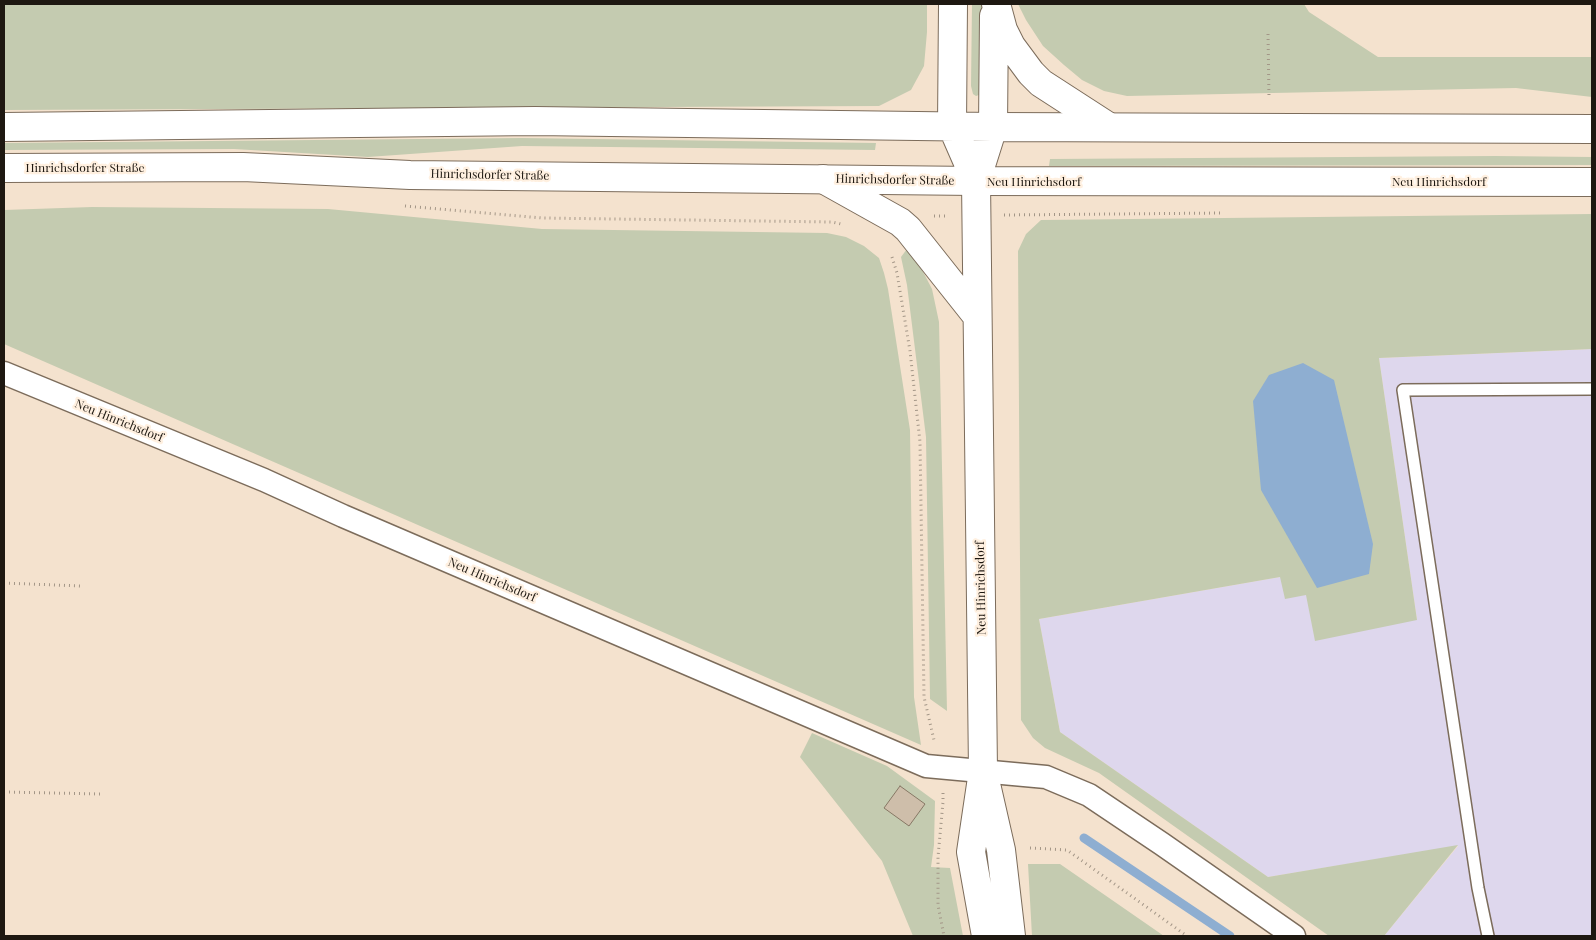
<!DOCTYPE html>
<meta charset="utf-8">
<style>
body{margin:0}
#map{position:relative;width:1596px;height:940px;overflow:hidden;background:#f4e2ce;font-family:"Playfair Display",serif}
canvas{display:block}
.frame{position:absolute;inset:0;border:5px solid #1e1811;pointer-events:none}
</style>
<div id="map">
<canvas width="1596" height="940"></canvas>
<div class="frame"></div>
</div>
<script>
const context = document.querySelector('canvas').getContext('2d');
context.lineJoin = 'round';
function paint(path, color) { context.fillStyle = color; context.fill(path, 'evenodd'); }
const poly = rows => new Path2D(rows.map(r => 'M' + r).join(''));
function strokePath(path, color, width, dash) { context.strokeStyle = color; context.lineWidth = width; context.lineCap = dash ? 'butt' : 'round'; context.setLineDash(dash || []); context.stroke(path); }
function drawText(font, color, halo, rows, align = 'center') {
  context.font = font + ' "Playfair Display",serif'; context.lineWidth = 4.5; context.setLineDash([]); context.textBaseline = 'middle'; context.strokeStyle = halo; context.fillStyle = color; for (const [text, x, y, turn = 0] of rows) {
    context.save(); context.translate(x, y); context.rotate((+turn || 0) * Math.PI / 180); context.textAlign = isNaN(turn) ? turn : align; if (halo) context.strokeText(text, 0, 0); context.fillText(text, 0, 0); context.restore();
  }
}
paint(poly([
 [1592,349,1592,936,1384,936,1458,846,1268,877,1060,732,1039,619,1280,577,1306,595,1417,620,1379,358]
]), '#ded7ed');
paint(poly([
 [4,4,927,4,927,32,924,66,911,90,879,106,4,110],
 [972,4,983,4,981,87,979,95,976,96,973,94,971,86],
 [1018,4,1304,4,1309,12,1378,57,1592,57,1592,97,1516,88,1127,96,1104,91,1082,80,1064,65,1043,46,1026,20],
 [522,138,876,143,875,150,522,146,368,157,234,149,4,150,4,143],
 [1495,156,1592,157,1592,165,1049,166,1050,159],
 [92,207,328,209,542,229,827,233,846,237,864,246,879,258,884,273,888,289,910,430,914,697,921,745,4,344,4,210],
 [1592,214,1592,349,1379,358,1417,620,1315,641,1306,595,1285,599,1280,577,1039,619,1060,732,1268,877,1458,845,1384,936,1329,936,1099,773,1045,748,1033,738,1021,720,1018,251,1026,234,1041,220],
 [907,249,920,266,932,289,939,322,947,711,930,699,926,437,907,285,901,257],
 [812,733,887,766,935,801,934,845,931,867,950,868,963,936,913,936,882,861,800,757],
 [1028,864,1060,864,1164,936,1032,936]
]), '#c4cbb0');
paint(poly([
 [1303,363,1334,380,1373,544,1369,574,1317,588,1261,490,1253,401,1269,375]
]), '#8eaed1');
strokePath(poly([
 [1084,838,1230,936]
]), '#8eaed1', 9);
const building = poly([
 [900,786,925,804,909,826,884,808,900,786]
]);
paint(building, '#cebeaa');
strokePath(building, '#877865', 1);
const service = poly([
 [1488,936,1478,888,1403,390,1592,389]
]);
const minor = poly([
 [4,373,264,480,343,516,926,766,1046,777,1089,795,1162,844,1294,936]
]);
const tertiary = poly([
 [823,179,900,222,908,229,977,316],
 [976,181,983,771,971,852,986,936],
 [986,784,1001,850,1011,936]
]);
const secondary = poly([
 [952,126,976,181],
 [4,127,535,121,993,127,1592,129],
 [4,168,243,167,410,175,976,181,1592,182],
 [976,181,993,127]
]);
const motorway = poly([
 [996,4,1003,30,1011,46,1031,73,1041,83,1109,127],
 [952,126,953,4],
 [993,127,994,16]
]);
strokePath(service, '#7c6c5b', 14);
strokePath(minor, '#7c6c5b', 25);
strokePath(tertiary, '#7c6c5b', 30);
strokePath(secondary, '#7c6c5b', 30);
strokePath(motorway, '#7c6c5b', 30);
strokePath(poly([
 [1268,34,1269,98],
 [405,206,542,218,832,222,841,224],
 [1004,215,1223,213],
 [934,216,948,216],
 [892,257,897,273,910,351,920,442,924,697,934,740],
 [4,583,80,586],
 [4,792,101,794],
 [943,793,943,802,938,857,938,905,944,936],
 [1030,848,1067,850,1187,936]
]), '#a39687', 3, [1, 4]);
strokePath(service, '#fff', 11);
strokePath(minor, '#fff', 22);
strokePath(tertiary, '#fff', 28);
strokePath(secondary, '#fff', 28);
strokePath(motorway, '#fff', 28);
drawText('12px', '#1e1811', '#fff0e0', [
 ["Hinrichsdorfer Straße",85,168],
 ["Hinrichsdorfer Straße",490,175,1],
 ["Hinrichsdorfer Straße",895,180,1],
 ["Neu Hinrichsdorf",1034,182],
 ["Neu Hinrichsdorf",1439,182],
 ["Neu Hinrichsdorf",119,421,22],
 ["Neu Hinrichsdorf",492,580,23],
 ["Neu Hinrichsdorf",981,588,-91]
]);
</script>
